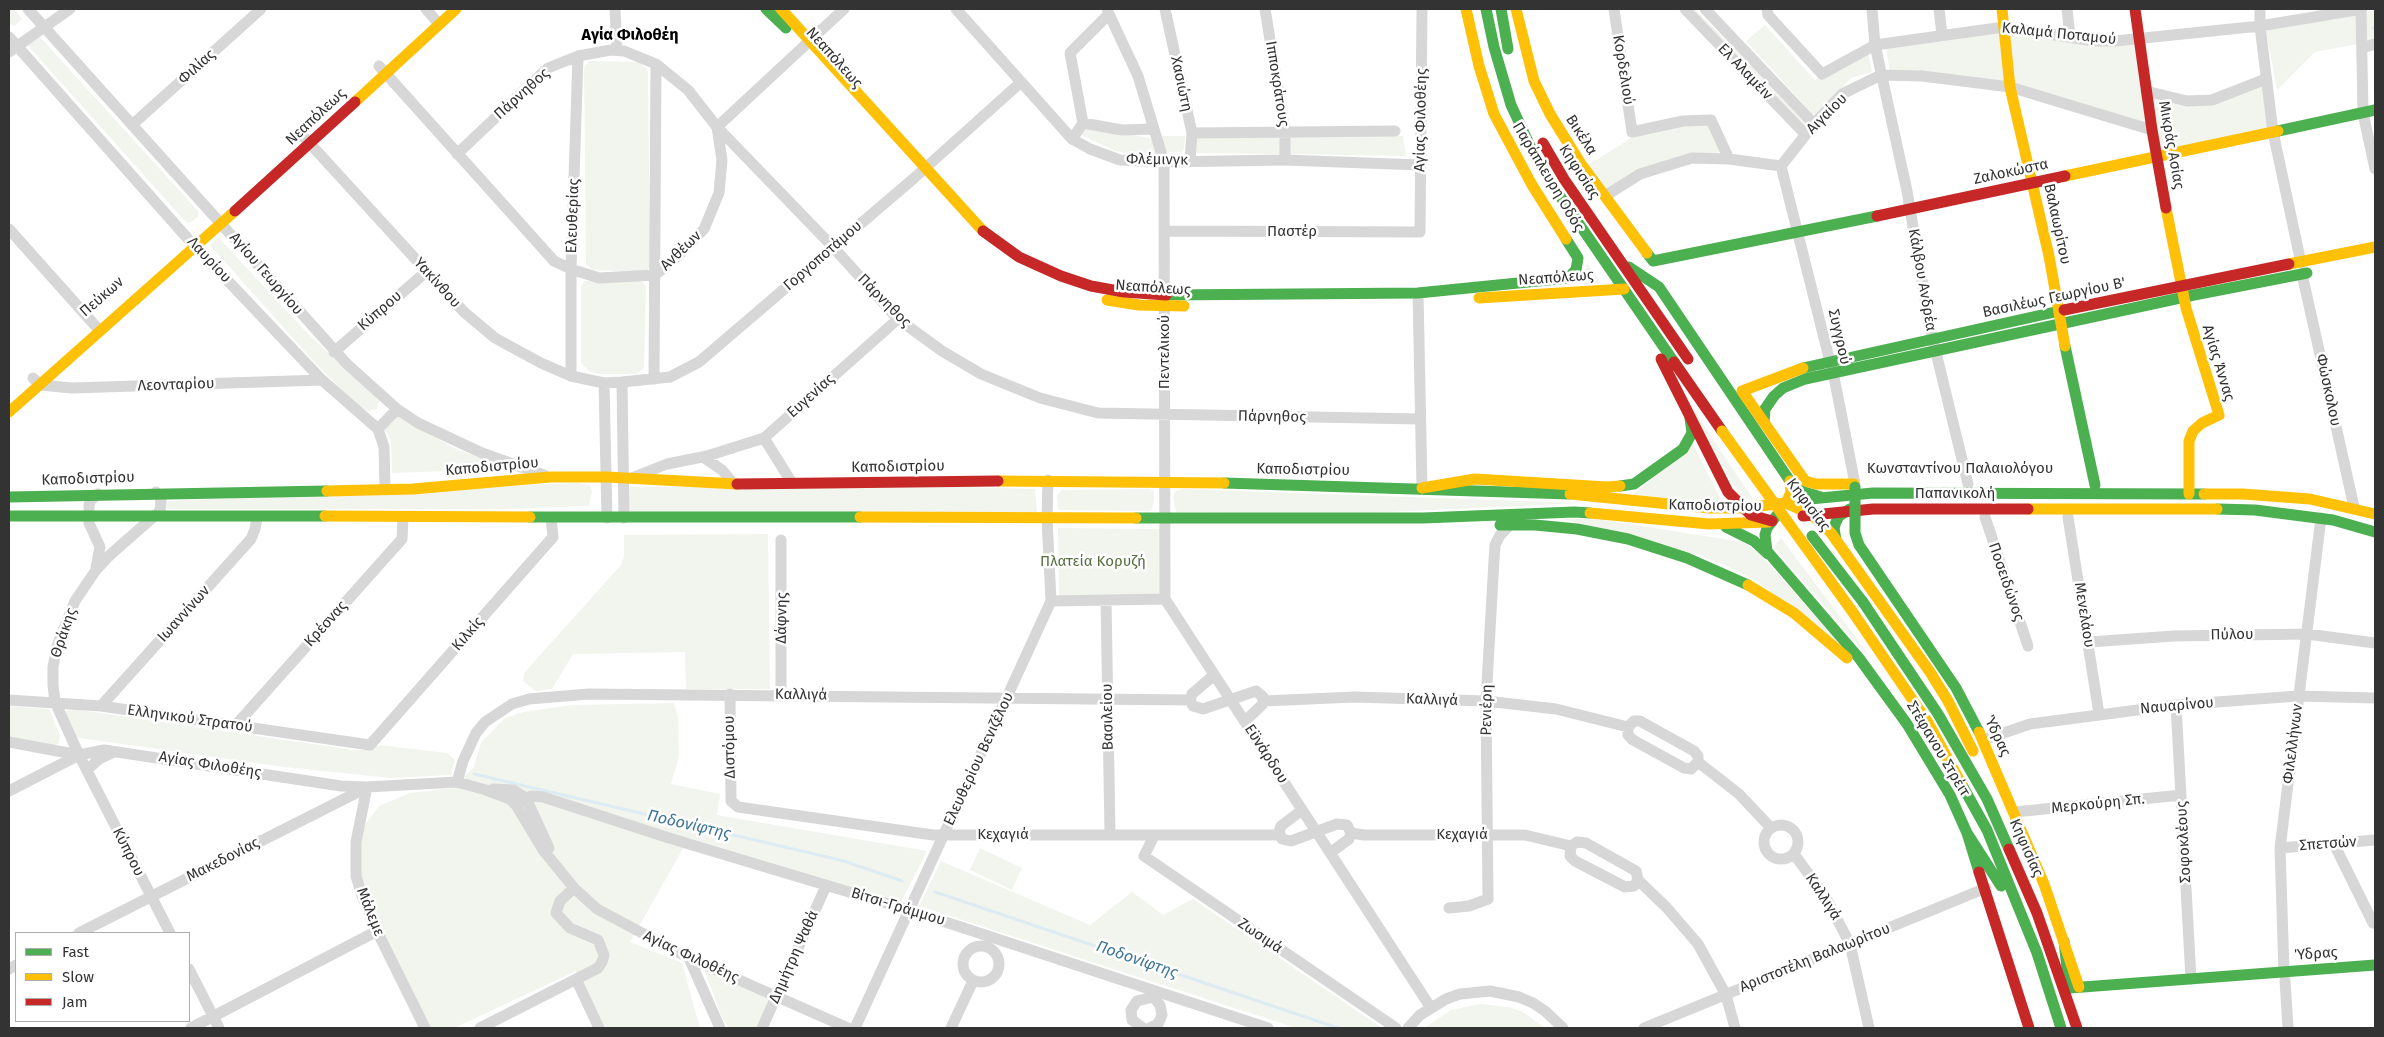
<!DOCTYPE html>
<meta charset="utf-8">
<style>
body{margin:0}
#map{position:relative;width:2384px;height:1037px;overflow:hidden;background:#fff;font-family:"Fira Sans",sans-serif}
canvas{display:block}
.frame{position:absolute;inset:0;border:10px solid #333;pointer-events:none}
.legend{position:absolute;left:15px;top:932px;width:175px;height:90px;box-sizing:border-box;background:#fff;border:1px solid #adadad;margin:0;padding:6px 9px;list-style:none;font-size:15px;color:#333}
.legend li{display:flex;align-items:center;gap:10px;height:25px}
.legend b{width:25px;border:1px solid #adadad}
</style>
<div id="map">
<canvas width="2384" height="1037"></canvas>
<div class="frame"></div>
<ul class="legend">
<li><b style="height:6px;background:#4caf50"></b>Fast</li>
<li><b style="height:6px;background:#ffc107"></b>Slow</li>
<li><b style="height:6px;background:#c62828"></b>Jam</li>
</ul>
</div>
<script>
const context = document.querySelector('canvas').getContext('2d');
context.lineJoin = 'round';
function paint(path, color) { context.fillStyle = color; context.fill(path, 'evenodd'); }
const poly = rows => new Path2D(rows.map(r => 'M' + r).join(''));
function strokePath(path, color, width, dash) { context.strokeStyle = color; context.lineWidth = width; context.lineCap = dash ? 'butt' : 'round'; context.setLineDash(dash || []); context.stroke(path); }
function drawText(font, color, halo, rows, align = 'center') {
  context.font = font + ' "Fira Sans",sans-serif'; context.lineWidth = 5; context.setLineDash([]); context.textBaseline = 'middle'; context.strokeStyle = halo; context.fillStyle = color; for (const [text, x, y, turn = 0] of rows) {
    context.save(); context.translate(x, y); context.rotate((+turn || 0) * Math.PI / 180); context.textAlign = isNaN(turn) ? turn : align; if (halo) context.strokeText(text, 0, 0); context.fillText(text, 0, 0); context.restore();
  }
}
paint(poly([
 [9,9,15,9,22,19,14,26,9,23],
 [1688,9,1695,9,1809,124,1805,128],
 [2375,10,2375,39,2364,42,2364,12],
 [2357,14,2358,44,2315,52,2277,90,2266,31],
 [1765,25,1815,80,1868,52,1872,72,1851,78,1815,117,1746,41],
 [2001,30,2006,83,1890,72,1886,48],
 [2007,31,2136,43,2146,124,2015,84],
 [40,37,198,211,198,217,189,223,184,220,31,49,28,45],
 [589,61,639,62,648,70,650,267,646,272,593,270,586,264,584,68],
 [2266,79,2273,132,2159,152,2150,96,2212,101],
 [1684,124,1710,124,1722,148,1717,155,1607,190,1588,165,1633,137],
 [1077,126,1150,138,1153,141,1156,153,1155,156,1146,156,1115,151,1075,132],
 [1159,136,1185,136,1184,148,1182,152,1164,152],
 [1289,136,1403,136,1406,156,1289,154],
 [1191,137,1282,137,1282,154,1190,153],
 [218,237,308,334,374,395,379,401,377,409,367,411,358,406,317,365,210,245],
 [1587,263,1601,284,1575,284,1584,274],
 [585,281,641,281,646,286,644,368,637,374,600,374,589,371,581,363,581,286],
 [1683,392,1724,456,1754,500,1741,499],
 [396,415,454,448,509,469,392,473,391,440,384,428],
 [1693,444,1724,506,1632,495],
 [578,483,590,485,592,492,589,506,500,509,166,509,164,504,165,501],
 [927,486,1035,489,1037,512,629,513,628,487],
 [1150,489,1154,492,1154,501,1151,511,1058,510,1057,495,1062,490],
 [1183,489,1581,503,1346,514,1176,512,1173,497,1176,491],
 [1560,518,1603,520,1743,542,1759,553,1851,655,1758,582,1729,567,1699,555],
 [1058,528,1162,529,1160,594,1059,599],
 [768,534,770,689,686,689,685,652,573,654,552,689,536,691,523,681,524,673,621,565,624,556,624,535],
 [1781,538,1869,655,1865,653,1775,549,1775,545],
 [674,703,678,717,679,756,671,784,720,794,717,815,927,851,901,902,689,838,630,942,682,963,700,1028,605,1028,576,971,454,1028,430,1028,367,901,357,864,361,830,379,806,410,793,452,788,474,767,481,743,505,718,523,712,572,705],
 [9,706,49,709,60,736,58,744,51,746,9,738],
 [73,709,354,750,369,750,380,745,447,753,455,760,451,775,391,778,284,767,73,737,64,715,66,711],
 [980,848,1022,868,1012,890,970,870],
 [941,861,1090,925,1132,892,1163,915,1193,899,1382,1028,1296,1028,919,906],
 [705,971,769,999,756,1028,729,1028,721,1015],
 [1480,1004,1509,1007,1523,1012,1545,1028,1424,1028,1451,1010]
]), '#f1f5ed');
strokePath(poly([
 [2373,28,2375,28],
 [474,774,844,861,902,881],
 [935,892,1338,1028]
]), '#ddebf3', 3);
strokePath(poly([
 [28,9,347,364,397,409,418,423,482,453,544,475],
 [426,9,439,24],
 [615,9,617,50],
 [956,9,1072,139,1090,149,1120,160,1164,162,1285,160,1420,165],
 [1165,9,1192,133,1190,161],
 [1265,9,1285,132,1285,160],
 [1614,9,1632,132,1683,121,1711,120,1729,159],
 [1685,9,1805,134],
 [1705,9,1814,124],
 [1767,9,1768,15,1822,74,1875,45,2004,27,2094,41,2115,41,2260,26,2362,9],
 [1872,9,1875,45,1907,191,1930,328,1968,484],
 [1939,9,1942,35],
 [2067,9,2070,37],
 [2260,9,2260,26,2273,132,2301,263],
 [2361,9,2363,113,2375,169],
 [1109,14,1138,76,1164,162,1165,599,1431,1008],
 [9,37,189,240,322,380,378,429,384,447,385,489],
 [2362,48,2375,44],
 [9,52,70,9],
 [379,66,554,261,571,269,599,278,655,275,677,257,704,229,719,193,722,160,717,127,844,9],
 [2146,91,2187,101,2212,100,2266,79],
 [1083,123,1070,53,1109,14,1107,9],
 [132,125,261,9],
 [1192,133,1395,131],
 [303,136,464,312,495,338,541,363,571,376,604,383,622,382,670,377,699,362,913,179,1020,83],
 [1072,139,1083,123,1122,130,1153,129],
 [457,154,548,68,578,56,611,50,624,51,656,64,688,90,717,127,833,247,898,319,942,351,981,374,1040,398,1098,413,1420,419],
 [1781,166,1814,124,1842,94,1881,75,1922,76,2010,87,2152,130],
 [1781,166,1835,382,1855,484],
 [1605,196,1640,174,1692,158,1729,159,1781,166],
 [9,229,100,331],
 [1164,231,1420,232,1422,9],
 [2302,274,2354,507],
 [1418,293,1422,488],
 [334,352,427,271],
 [571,376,571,269,578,56],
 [33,378,40,385,72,388,322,380],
 [654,379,656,64],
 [622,382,624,518],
 [604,383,607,518],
 [378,429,397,409],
 [764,438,792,483],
 [703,457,722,470,734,484],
 [634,477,667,464,707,456,764,438,898,319],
 [156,492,161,498,160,511,110,555,96,570,75,601,57,646,53,667,53,685,55,702,79,755,170,933],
 [1985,517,2028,646],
 [2068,517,2099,714],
 [96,568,100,547,89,523,89,505,91,500,98,494],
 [1106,600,1110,834],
 [1051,601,1165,599],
 [2089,642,2174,636,2307,634,2375,643],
 [1214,675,1192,694,1190,700,1193,706,1203,709,1256,691,1263,697,1263,704,1245,721],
 [730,694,731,801,738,807,933,835,1280,835],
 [781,695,781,540],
 [9,700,101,706,370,745,553,537,551,518],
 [1264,701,1354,697,1486,701,1556,709,1628,727,1634,721,1640,721,1694,751,1698,756,1698,762,1739,794,1771,828],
 [2176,705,2191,979],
 [101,706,251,539,255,529,257,517],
 [236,725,402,539,403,517],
 [1628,727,1628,735,1633,740,1684,768,1691,769,1698,762],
 [1983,740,2030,724,2176,705,2298,696,2375,698],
 [9,742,79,755],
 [87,770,99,759,114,752],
 [457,782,463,761,476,733,485,722,512,704,529,699,589,694,1190,700],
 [367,787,356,842,356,876,362,896,377,931,425,1028],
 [493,789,513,790,526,798,549,848],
 [9,791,79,755,104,750,341,786,367,787,457,782,486,790,510,799,516,805,543,850,574,888,597,909,689,958,848,1028],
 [516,805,531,796,543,797,669,838,909,910,1268,1028],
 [1302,810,1281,826,1279,832,1282,839,1291,841,1337,824,1347,825,1351,833,1349,839,1330,853],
 [2015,812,2181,795],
 '1764 842a17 17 0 1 1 34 0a17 17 0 1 1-34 0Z',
 [1351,833,1364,835,1525,835,1571,846],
 [1154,836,1144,856,1396,1028],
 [2334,844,2373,923],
 [2280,848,2375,840],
 [1794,854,1826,898,1850,944,1869,1028],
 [1638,880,1634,886,1625,887,1575,861,1570,856,1571,846,1577,842,1586,843,1636,871,1638,880,1667,908,1698,944,1726,995,1735,1028],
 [1449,908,1469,906,1488,899,1486,701,1494,560,1495,545,1500,535,1510,525],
 [79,933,366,788],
 '963 964a18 18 0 1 1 36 0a18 18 0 1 1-36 0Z',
 [689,958,720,1028],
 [9,969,16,965],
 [189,969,219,1028],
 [2284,972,2280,848,2321,518],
 [576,979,599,1028],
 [2285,980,2288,1028],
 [191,1028,377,931],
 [480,1028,598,968,602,962,604,955,598,940,570,928,556,913,560,901,574,888],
 [762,1028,826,886],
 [855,1028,1051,601,1047,518,1048,480],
 [951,1028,973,981],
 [1143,1028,1132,1020,1131,1010,1137,1001,1153,997,1160,1005,1162,1015,1158,1024,1150,1028],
 [1408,1028,1420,1015,1446,999,1460,994,1490,991,1519,997,1533,1003,1545,1011,1563,1028],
 [1644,1028,1986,888]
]), '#d7d7d7', 11);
strokePath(poly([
 [766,9,786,28],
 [1486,9,1494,47,1511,105,1531,148,1553,186,1674,362],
 [1501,9,1508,49],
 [2278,131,2375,110],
 [1647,253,1653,261,1877,216],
 [1629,267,1659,287,1790,481,1804,492,1821,497],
 [1166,295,1418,293,1568,278,1576,270,1578,258,1566,239],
 [2065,346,2095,485],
 [1803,368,2064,310],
 [1764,422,1765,409,1774,396,1783,388,1805,379,2194,295,2307,273],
 [1224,483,1570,494],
 [1620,486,1634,484,1683,449,1692,433,1690,418],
 [9,497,327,491],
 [1810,499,1873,493,2204,494],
 [2217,509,2255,510,2333,520,2375,532],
 [1777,515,1767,528,1765,535,1767,551,1859,658,1907,724,1950,795,1967,833,1979,872],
 [1855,515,1855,533,1859,545,1956,688,1979,732],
 [9,516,325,516],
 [530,517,860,517],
 [1136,518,1423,518,1574,512,1590,513],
 [1500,525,1535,525,1577,529,1628,539,1687,558,1748,585],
 [1726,527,1754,541,1768,554],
 [1836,540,1834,528,1836,522,1839,516,1850,509],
 [1863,602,1938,714,1987,799,2009,849],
 [1962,785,1987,830,2037,953,2061,1028],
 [1967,833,2001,886],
 [2064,941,2068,978],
 [2070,988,2375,965]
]), '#4caf50', 11);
strokePath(poly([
 [781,9,983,231],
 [1466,9,1479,66,1494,114,1532,185,1566,239],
 [1516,9,1534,81,1550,114,1581,164,1647,253],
 [2002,9,2010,87,2049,256,2065,346],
 [355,102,456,9],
 [2065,176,2278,131],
 [2166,208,2186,308,2219,415,2202,423,2193,431,2189,441,2189,494],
 [2289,264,2375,247],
 [1479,298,1624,289],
 [1107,300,1139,305,1184,306],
 [1803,368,1742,391,1805,481,1816,484,1854,484],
 [9,412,235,211],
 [998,481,1224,483],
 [1790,481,1791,492,1786,503,1812,515,1831,533,1930,672,1948,701,1973,751],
 [1422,488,1475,479,1607,487,1620,486],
 [327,491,413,489,550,477,607,477,737,484],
 [1570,494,1709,508,1742,508,1786,503],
 [2204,494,2243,494,2310,499,2375,514],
 [2028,509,2217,509],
 [1590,513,1709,524,1769,522],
 [325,516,530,517],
 [860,517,1136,518],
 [1748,585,1794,613,1847,658],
 [1852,611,1927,721,1962,785],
 [1979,732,2044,884,2079,987]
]), '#ffc107', 11);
strokePath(poly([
 [2135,9,2152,130,2166,208],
 [1543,143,1564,179,1688,359],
 [235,211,355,102],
 [1877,216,2065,176],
 [983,231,1019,257,1061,276,1091,286,1124,292,1166,295],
 [2064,310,2289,264],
 [1661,359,1728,492,1751,515,1772,521],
 [1674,362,1722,431],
 [737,484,998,481],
 [1803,516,1873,509,2028,509],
 [2009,849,2037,913,2077,1028],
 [1979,872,2029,1028]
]), '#c62828', 11);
strokePath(poly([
 [1855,487,1855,515],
 [1812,536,1863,602]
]), '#4caf50', 11);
strokePath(poly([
 [1722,431,1852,611]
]), '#ffc107', 11);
drawText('15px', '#333', '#fff', [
 ["Καλαμά Ποταμού",2059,34,6],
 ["Νεαπόλεως",834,58,48],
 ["Φιλίας",197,67,-42],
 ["Κορδελιού",1623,70,81],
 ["Ελ Αλαμέιν",1745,72,46],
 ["Χασιώτη",1181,84,78],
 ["Ιπποκράτους",1277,84,81],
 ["Πάρνηθος",522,94,-42],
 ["Αιγαίου",1827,114,-45],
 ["Νεαπόλεως",316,117,-43],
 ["Αγίας Φιλοθέης",1421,120,-89],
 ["Βικέλα",1581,135,57],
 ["Μικράς Ασίας",2171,145,80],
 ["Φλέμινγκ",1157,160,1],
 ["Κηφισίας",1579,172,57],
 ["Ζαλοκώστα",2011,172,-12],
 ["Παράπλευρη Οδός",1548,177,59],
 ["Ελευθερίας",573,216,-88],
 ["Βαλαωρίτου",2057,224,78],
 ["Παστέρ",1292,232],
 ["Ανθέων",681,251,-44],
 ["Γοργοποτάμου",823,256,-41],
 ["Λαυρίου",209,260,47],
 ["Αγίου Γεωργίου",266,274,49],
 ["Νεαπόλεως",1556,278,-4],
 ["Κάλβου Ανδρέα",1922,280,80],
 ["Υακίνθου",437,283,48],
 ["Νεαπόλεως",1153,288,4],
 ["Πεύκων",102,297,-41],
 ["Βασιλέως Γεωργίου Β'",2054,298,-12],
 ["Πάρνηθος",884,301,45],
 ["Κύπρου",380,311,-41],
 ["Συγγρού",1839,337,77],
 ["Πεντελικού",1165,352,-90],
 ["Αγίας Άννας",2218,363,73],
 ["Λεονταρίου",176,385,-2],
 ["Φώσκολου",2328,390,78],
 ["Ευγενίας",811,396,-42],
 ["Πάρνηθος",1272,417,1],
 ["Καποδιστρίου",492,467,-5],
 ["Καποδιστρίου",898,467,-1],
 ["Κωνσταντίνου Παλαιολόγου",1960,469],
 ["Καποδιστρίου",1303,470,1],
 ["Καποδιστρίου",88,479,-2],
 ["Παπανικολή",1955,494],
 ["Κηφισίας",1808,505,53],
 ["Καποδιστρίου",1715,506,1],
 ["Ποσειδώνος",2006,582,71],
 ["Ιωαννίνων",184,614,-48],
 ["Μενελάου",2084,615,81],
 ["Δάφνης",782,618,-89],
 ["Κρέσνας",326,624,-48],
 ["Θράκης",64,633,-71],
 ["Κιλκίς",468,634,-49],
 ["Πύλου",2232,635,-1],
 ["Καλλιγά",801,695,1],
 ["Καλλιγά",1432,700,2],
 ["Ναυαρίνου",2177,706,-5],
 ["Ρενιέρη",1487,710,-89],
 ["Βασιλείου",1108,717,-91],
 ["Ελληνικού Στρατού",190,719,8],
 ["Ύδρας",1997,736,65],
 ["Φιλελλήνων",2293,744,-83],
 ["Διστόμου",730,747,-91],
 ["Στέφανου Στρέιτ",1938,749,59],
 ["Εϋνάρδου",1266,754,57],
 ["Ελευθερίου Βενιζέλου",979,759,-65],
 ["Αγίας Φιλοθέης",210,765,9],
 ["Μερκούρη Σπ.",2098,804,-6],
 ["Κεχαγιά",1003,835],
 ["Κεχαγιά",1462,835],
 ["Σοφοκλέους",2184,842,-93],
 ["Σπετσών",2328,844,-4],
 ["Κηφισίας",2026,848,66],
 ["Κύπρου",128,852,63],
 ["Μακεδονίας",223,860,-27],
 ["Καλλιγά",1823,897,57],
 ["Βίτσι-Γράμμου",898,907,17],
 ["Μάλεμε",370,912,68],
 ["Ζωσιμά",1260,936,34],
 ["Ύδρας",2316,954,-4],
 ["Αγίας Φιλοθέης",691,957,25],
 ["Δημήτρη Ψαθά",794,957,-66],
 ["Αριστοτέλη Βαλαωρίτου",1815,958,-22]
]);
drawText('15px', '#56703f', '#fff', [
 ["Πλατεία Κορυζή",1093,562]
]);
drawText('bold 16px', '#000', '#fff', [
 ["Αγία Φιλοθέη",630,36]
]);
drawText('italic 16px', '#3f7597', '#fff', [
 ["Ποδονίφτης",689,825,13],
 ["Ποδονίφτης",1137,960,19]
]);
</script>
